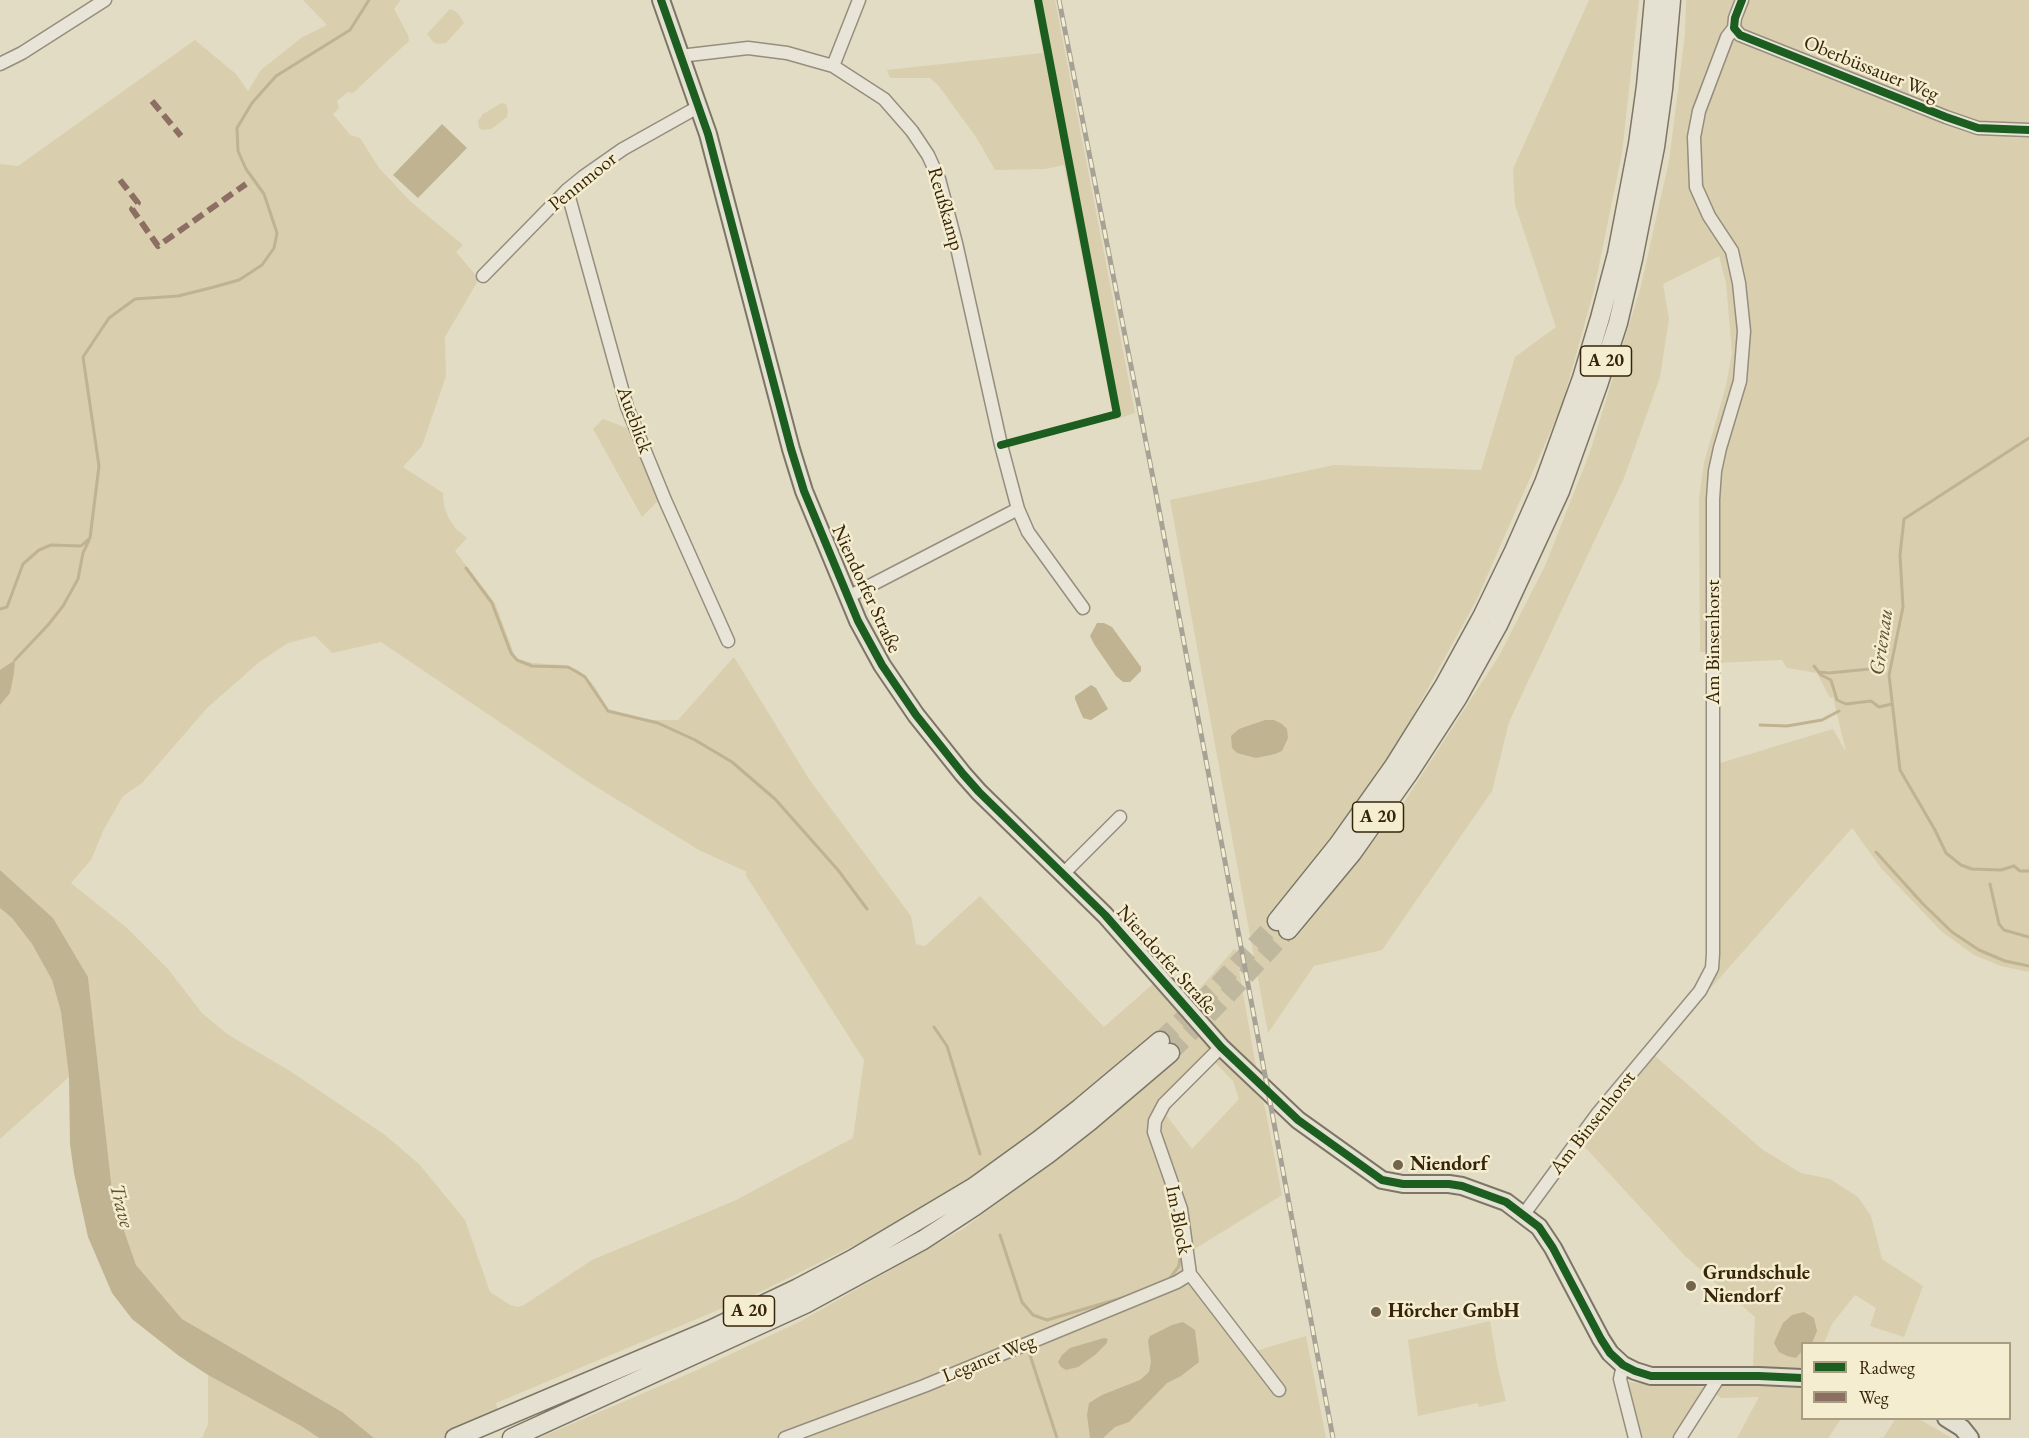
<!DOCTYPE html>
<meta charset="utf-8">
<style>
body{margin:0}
#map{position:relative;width:2029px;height:1438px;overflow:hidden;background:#e3dcc4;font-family:"EB Garamond",serif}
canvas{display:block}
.legend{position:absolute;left:1801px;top:1342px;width:210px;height:78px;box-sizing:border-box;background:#f5edd0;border:2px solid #a99d81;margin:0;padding:8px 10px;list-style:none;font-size:18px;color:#36250a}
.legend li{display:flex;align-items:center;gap:12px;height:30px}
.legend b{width:30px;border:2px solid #a99d81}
</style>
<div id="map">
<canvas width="2029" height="1438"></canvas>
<ul class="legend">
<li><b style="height:8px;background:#1b5e20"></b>Radweg</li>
<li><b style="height:8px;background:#8d6e63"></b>Weg</li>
</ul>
</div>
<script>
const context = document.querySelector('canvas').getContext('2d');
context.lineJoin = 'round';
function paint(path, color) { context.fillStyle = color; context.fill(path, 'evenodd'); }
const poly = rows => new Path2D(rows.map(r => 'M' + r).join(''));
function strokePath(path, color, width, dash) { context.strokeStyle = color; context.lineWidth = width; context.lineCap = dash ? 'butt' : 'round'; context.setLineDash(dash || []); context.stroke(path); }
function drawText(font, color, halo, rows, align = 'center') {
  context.font = font + ' "EB Garamond",serif'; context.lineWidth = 5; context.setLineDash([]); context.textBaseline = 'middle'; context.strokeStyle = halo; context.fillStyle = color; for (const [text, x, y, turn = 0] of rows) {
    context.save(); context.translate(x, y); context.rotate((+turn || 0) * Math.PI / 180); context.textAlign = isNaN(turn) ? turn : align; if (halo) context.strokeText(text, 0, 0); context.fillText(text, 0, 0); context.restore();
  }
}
paint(poly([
 [303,0,401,0,394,9,408,35,409,41,353,93,348,92,337,101,339,108,333,114,350,135,360,138,379,168,411,202,463,245,456,252,479,279,445,337,446,376,422,446,403,467,443,493,444,505,448,517,456,529,467,538,455,551,495,603,516,659,533,663,563,665,576,669,586,676,595,687,608,709,630,717,651,720,678,720,734,657,809,779,911,916,916,944,925,946,980,896,1104,1027,1154,983,1212,1049,1264,1103,1282,1195,1193,1250,1191,1263,1196,1289,1249,1353,1306,1336,1326,1438,539,1438,695,1371,801,1321,963,1229,1077,1144,1178,1058,1155,1033,1125,1061,1023,1145,887,1229,754,1295,496,1403,501,1421,462,1438,374,1438,342,1412,182,1319,136,1265,113,1199,88,977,53,918,0,870,0,164,18,166,195,40,236,74,248,91,261,70,301,38,327,25],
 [315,636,332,653,381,642,590,783,699,850,747,872,745,874,864,1060,853,1138,734,1201,592,1260,524,1305,518,1307,510,1305,490,1292,465,1220,419,1164,385,1135,290,1071,227,1034,202,1013,168,969,127,928,71,883,91,860,104,829,123,796,142,783,207,708,258,663,288,643],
 [1207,1054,1233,1081,1239,1099,1192,1149,1157,1103],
 [1034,0,1055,0,1135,413,1114,420,1064,165,1045,169,995,170,976,137,938,85,930,78,890,78,887,70,1043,53],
 [1589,0,1639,0,1622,153,1594,290,1562,405,1477,599,1388,761,1332,840,1270,914,1296,938,1401,807,1499,656,1545,566,1590,452,1641,286,1669,161,1685,34,1686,0,1734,0,1728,15,1742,23,1743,10,1747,0,2029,0,2029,972,2001,966,1974,955,1941,931,1882,869,1852,828,1710,989,1715,967,1717,764,1833,729,1846,752,1833,697,1830,698,1817,673,1787,668,1782,660,1716,663,1707,652,1700,652,1699,499,1704,463,1726,386,1732,353,1726,283,1719,256,1663,284,1669,319,1660,377,1624,478,1509,722,1492,791,1382,950,1314,966,1268,1033,1170,500,1334,465,1481,470,1515,357,1556,327,1515,205,1513,169],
 [450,9,457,12,464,23,446,43,438,44,434,43,427,34],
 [502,103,506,104,508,111,507,117,491,129,482,130,479,128,478,121,483,114],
 [603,419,627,428,659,500,642,517,593,429],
 [0,908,12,918,32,944,52,980,61,1012,69,1077,0,1139],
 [1235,948,1257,1072,1190,1000],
 [1655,1056,1763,1150,1801,1173,1830,1179,1858,1197,1871,1216,1882,1259,1923,1286,1904,1337,1870,1326,1876,1308,1855,1295,1832,1324,1824,1343,1802,1344,1802,1371,1782,1367,1753,1367,1755,1317,1685,1256,1584,1146],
 [1490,1321,1498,1369,1506,1401,1479,1407,1478,1403,1418,1416,1408,1340],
 [208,1375,301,1426,319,1438,202,1438,208,1424],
 [1802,1378,1802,1418,1841,1419,1828,1438,1737,1438,1759,1397,1721,1398,1706,1387,1674,1438,1639,1438,1625,1382,1706,1387,1724,1379],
 [1896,1418,1919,1419,1952,1438,1883,1438]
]), '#d9cead');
paint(poly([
 [442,124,467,148,418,198,393,175],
 [1097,623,1104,623,1112,627,1141,667,1141,671,1130,682,1123,682,1116,676,1094,644,1090,636],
 [15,660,14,673,10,693,0,705,0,670],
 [1091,685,1096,688,1108,709,1091,720,1083,718,1075,699,1075,696],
 [1265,720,1274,720,1282,724,1287,729,1288,738,1282,751,1275,754,1256,758,1237,753,1232,748,1231,736,1239,729],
 [0,870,53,918,88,977,113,1199,136,1265,182,1319,342,1412,374,1438,319,1438,301,1426,208,1375,179,1356,132,1319,112,1293,88,1237,74,1173,70,1144,69,1077,61,1012,52,980,32,944,12,918,0,908],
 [1804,1312,1814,1318,1817,1331,1812,1343,1802,1344,1802,1351,1796,1358,1787,1356,1779,1352,1774,1343,1777,1336,1783,1323,1792,1315],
 [1183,1322,1195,1330,1199,1362,1181,1376,1167,1383,1129,1422,1115,1427,1103,1438,1090,1438,1087,1415,1089,1403,1102,1395,1140,1380,1149,1372,1151,1362,1148,1341,1150,1336,1172,1325],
 [1104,1338,1108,1339,1106,1344,1095,1355,1078,1367,1066,1370,1061,1367,1058,1362,1062,1355,1070,1348]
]), '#c0b392');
strokePath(poly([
 [2029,438,1904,519,1900,555,1903,607,1889,675,1900,770,1935,830,1946,853,1961,865,1972,869,2001,870,2014,866,2020,871,2029,871],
 [466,568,492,603,511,653,517,660,532,666,568,667,577,672,585,677,608,711,658,723,695,740,732,762,775,799,838,870,867,909],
 [0,609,7,607,23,564,39,550,51,545,81,546,90,538,99,466,83,357,109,318,135,299,178,296,214,287,239,280,262,265,274,248,277,233,264,194,246,169,238,151,237,128,252,103,276,76,350,30,369,0],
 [15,660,48,625,63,606,78,579,83,553,89,540],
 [1814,666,1821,675,1831,680,1837,700,1846,704,1871,701,1879,707,1892,704],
 [1819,672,1829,673,1880,668],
 [1760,725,1787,726,1822,720,1839,711],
 [1876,852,1923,904,1952,932,1979,950,2005,961,2029,966],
 [1990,884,1999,924,2004,930,2029,937],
 [934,1027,947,1046,980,1154],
 [1000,1235,1022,1302,1033,1315,1047,1320,1125,1297],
 [1170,1278,1179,1266,1181,1249],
 [1029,1352,1057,1438]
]), '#c0b392', 3);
strokePath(poly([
 [1160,1041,1217,986,1277,921],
 [1170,1053,1227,996,1288,930]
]), '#c0b79f', 18, [18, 9]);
const minor = poly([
 [1734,28,1740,35,1946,117,1978,128,2029,130],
 [680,56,748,48,787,53,833,66,884,99,912,131,928,155,939,179,956,243,1001,445,1018,509,848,597],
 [0,64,22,53,105,0],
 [833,66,859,0],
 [567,190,627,407,665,500,728,641],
 [483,276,567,190,583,177,623,149,698,107],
 [1018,509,1028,532,1083,608],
 [1063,874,1120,817],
 [1221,1047,1164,1104,1155,1121,1154,1132,1181,1209,1190,1274,1279,1390],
 [1524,1214,1598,1113,1700,991,1712,968,1713,954,1713,499,1715,471,1720,448,1740,381,1744,331,1739,283,1732,251,1709,216,1696,187,1694,137,1699,111,1727,37,1734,28,1735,18,1742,0],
 [1623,1365,1620,1379,1635,1438],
 [785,1438,924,1386,1177,1282,1190,1274],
 [1680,1438,1719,1377]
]);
const major = poly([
 [661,0,708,134,791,449,804,491,858,621,882,665,916,715,963,774,979,792,1105,915,1221,1047,1298,1120,1382,1180,1403,1184,1449,1184,1462,1186,1506,1202,1539,1227,1553,1248,1601,1339,1610,1353,1623,1365,1635,1371,1651,1376,1759,1376,1802,1378],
 [1946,1418,1962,1428,1970,1438]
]);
const highway = poly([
 [1277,921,1338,845,1394,766,1444,686,1483,615,1514,551,1544,483,1582,378,1600,318,1617,254,1638,144,1646,86,1654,0],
 [1288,930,1352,853,1408,774,1458,697,1498,625,1560,491,1598,385,1618,323,1633,259,1655,147,1663,89,1671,0],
 [455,1438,710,1330,798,1288,853,1259,974,1187,1039,1140,1080,1108,1160,1041],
 [512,1438,805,1304,923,1240,975,1206,1048,1154,1090,1121,1170,1053]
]);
strokePath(minor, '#958e7e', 15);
strokePath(major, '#7c7665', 20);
strokePath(highway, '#7c7665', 21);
strokePath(minor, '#e8e4d8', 12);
strokePath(major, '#e4e0d2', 16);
strokePath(highway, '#e4e0d2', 18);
const rail = poly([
 [1059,0,1155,488,1333,1438]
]);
strokePath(rail, '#a7a296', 5);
strokePath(rail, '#f5edd0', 3, [9]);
strokePath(poly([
 [152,101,181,136],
 [120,180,138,203,132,209,158,246,246,184]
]), '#8d6e63', 6, [12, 6]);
strokePath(poly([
 [661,0,708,134,791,449,804,491,858,621,882,665,916,715,963,774,979,792,1105,915,1221,1047,1298,1120,1382,1180,1403,1184,1449,1184,1462,1186,1506,1202,1539,1227,1553,1248,1601,1339,1610,1353,1623,1365,1635,1371,1651,1376,1759,1376,1802,1378],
 [1742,0,1735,18,1734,28,1740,35,1946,117,1978,128,2029,130],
 [1001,445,1117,414,1038,0]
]), '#1b5e20', 8);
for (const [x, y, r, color] of [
 [1398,1165,6,"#73654b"],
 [1691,1286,6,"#73654b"],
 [1376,1312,6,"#73654b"]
]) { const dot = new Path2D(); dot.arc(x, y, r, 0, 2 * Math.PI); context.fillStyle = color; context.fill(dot); strokePath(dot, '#f5edd0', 2); }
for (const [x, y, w] of [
 [1606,361,51],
 [1378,817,51],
 [749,1311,51]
]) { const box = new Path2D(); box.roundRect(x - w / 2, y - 15, w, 30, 4.5); context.fillStyle = '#f5edd0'; context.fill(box); strokePath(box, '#36250a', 1.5); }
drawText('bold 18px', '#36250a', null, [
 ["A 20",1606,361],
 ["A 20",1378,817],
 ["A 20",749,1311]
]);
drawText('20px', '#36250a', '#f5edd0', [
 ["Oberbüssauer Weg",1871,69,22],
 ["Pennmoor",583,182,-39],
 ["Reußkamp",945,209,74],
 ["Aueblick",634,420,70],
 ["Niendorfer Straße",866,589,65],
 ["Am Binsenhorst",1714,642,-90],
 ["Niendorfer Straße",1166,960,48],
 ["Am Binsenhorst",1593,1123,-52],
 ["Im Block",1178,1220,79],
 ["Leganer Weg",989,1359,-22]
]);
drawText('bold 20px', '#36250a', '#f5edd0', [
 ["Niendorf",1410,1165],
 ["Grundschule",1703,1274],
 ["Niendorf",1703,1297],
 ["Hörcher GmbH",1388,1312]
], 'left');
drawText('italic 21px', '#615132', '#f5edd0', [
 ["Grienau",1882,642,-82],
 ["Trave",121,1206,76]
]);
</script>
